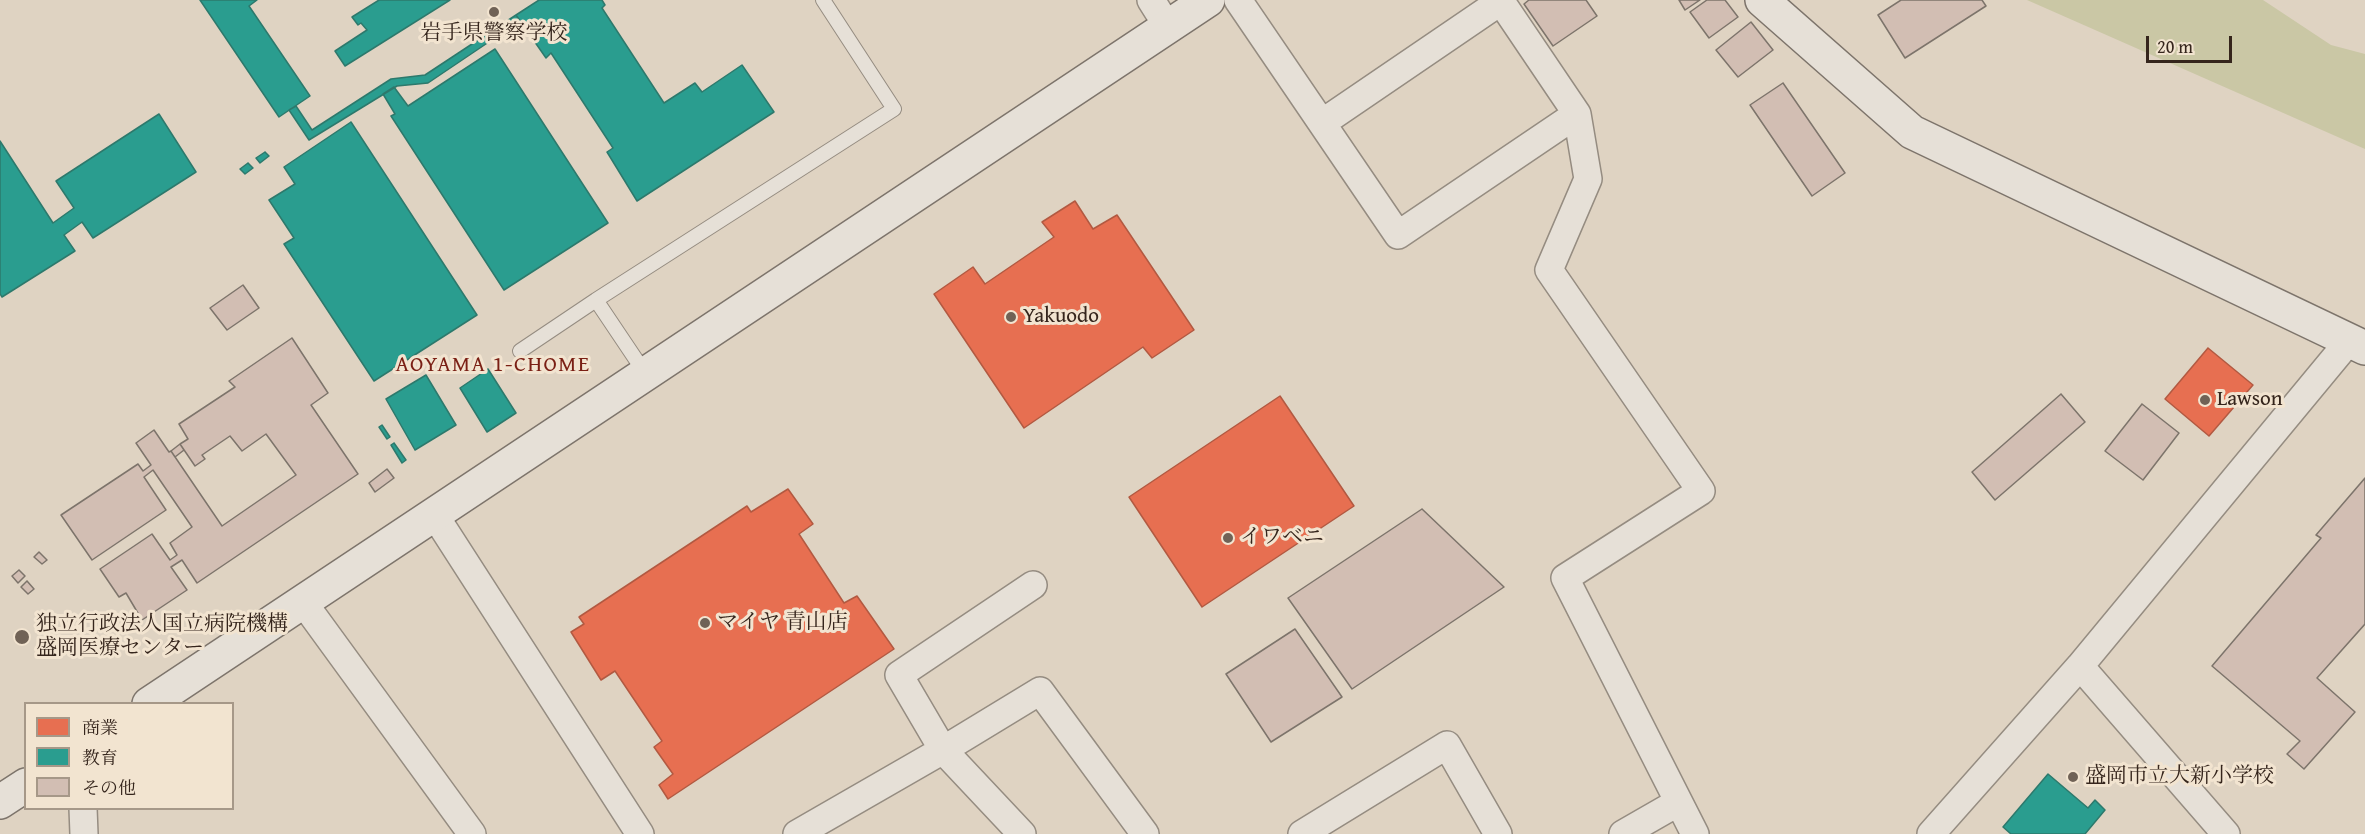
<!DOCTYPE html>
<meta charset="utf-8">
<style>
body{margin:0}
#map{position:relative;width:2365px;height:834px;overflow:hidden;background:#dfd3c2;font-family:"Gentium Book Plus","Noto Serif JP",serif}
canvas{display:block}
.legend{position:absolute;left:24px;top:702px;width:210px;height:108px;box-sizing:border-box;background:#f2e4d0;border:2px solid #a69888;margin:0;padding:8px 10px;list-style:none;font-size:18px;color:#35251c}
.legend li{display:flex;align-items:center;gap:12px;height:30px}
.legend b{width:30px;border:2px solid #a69888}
.scale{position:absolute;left:2146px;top:36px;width:86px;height:27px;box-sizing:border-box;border:3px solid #35251c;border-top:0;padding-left:8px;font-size:18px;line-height:21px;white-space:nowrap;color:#35251c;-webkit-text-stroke:4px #f2e4d0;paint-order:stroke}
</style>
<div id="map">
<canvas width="2365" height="834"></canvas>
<ul class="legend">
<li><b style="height:16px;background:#e76f51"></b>商業</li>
<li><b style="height:16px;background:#2a9d8f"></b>教育</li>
<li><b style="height:16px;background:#d2beb3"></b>その他</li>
</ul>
<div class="scale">20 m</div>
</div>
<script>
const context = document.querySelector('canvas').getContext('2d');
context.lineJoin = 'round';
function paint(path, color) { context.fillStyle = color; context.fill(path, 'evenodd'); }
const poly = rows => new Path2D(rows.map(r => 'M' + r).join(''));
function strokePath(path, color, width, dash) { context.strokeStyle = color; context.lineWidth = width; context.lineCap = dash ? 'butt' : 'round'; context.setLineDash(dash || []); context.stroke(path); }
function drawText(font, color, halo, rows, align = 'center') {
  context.font = font + ' "Gentium Book Plus","Noto Serif JP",serif'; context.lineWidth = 6; context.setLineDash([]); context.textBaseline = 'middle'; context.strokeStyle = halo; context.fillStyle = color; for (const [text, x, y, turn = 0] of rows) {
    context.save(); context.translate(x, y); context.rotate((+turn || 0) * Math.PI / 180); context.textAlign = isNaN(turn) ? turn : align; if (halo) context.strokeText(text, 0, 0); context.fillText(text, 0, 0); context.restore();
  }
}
paint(poly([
 [2027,0,2263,0,2331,45,2365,54,2365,149]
]), '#cac7a5');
const shops = poly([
 [1075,201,1093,229,1117,215,1194,330,1152,358,1143,347,1024,428,934,294,973,267,985,284,1054,237,1042,222,1075,201],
 [2208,348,2253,385,2209,436,2165,399,2208,348],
 [1280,396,1354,506,1202,607,1129,497,1280,396],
 [788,489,813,524,799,534,844,603,857,596,894,649,668,799,659,785,673,774,654,747,662,741,615,671,601,680,571,632,584,624,579,617,747,506,751,512,788,489]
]);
paint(shops, '#e76f51');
strokePath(shops, '#b25941', 1.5);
const schools = poly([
 [200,0,257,0,249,6,310,96,279,117,200,0],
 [379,0,450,0,345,66,335,51,367,30,361,23,358,25,352,17,379,0],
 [539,0,602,0,605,5,602,8,664,103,695,83,702,92,742,65,774,112,637,201,607,152,613,148,551,53,546,58,516,15,539,0],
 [516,15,520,21,428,83,397,86,309,140,289,110,296,106,312,130,391,79,425,75,516,15],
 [495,49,608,223,504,290,391,116,395,114,383,94,394,87,408,106,495,49],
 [159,114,196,172,93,238,82,222,64,235,75,251,2,297,0,294,0,141,53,223,74,208,56,181,159,114],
 [351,122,477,315,374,381,284,244,294,238,269,200,295,184,284,167,351,122],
 [265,152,269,156,260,163,256,158,265,152],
 [248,163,253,168,245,174,240,169,248,163],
 [488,369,516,413,487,432,460,388,488,369],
 [426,375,456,425,415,450,386,399,426,375],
 [382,425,390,437,387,439,379,427,382,425],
 [394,443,406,460,402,463,391,445,394,443],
 [2048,774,2088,808,2095,800,2105,810,2085,834,2011,834,2003,827,2048,774]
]);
paint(schools, '#2a9d8f');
strokePath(schools, '#2d796c', 1.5);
const building = poly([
 [1529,0,1586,0,1597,16,1553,46,1524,4,1529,0],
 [1679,0,1700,0,1685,10,1679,0],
 [1707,0,1725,0,1738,17,1709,38,1690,12,1707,0],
 [1901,0,1982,0,1986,6,1905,58,1878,15,1901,0],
 [1751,22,1773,50,1738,77,1716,50,1751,22],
 [1783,83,1845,173,1812,196,1750,105,1783,83],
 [243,285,259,308,227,330,210,308,243,285],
 [292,338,328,393,311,405,358,474,197,583,182,560,171,567,187,590,142,620,126,593,119,597,100,569,152,534,170,560,177,555,170,543,192,527,153,470,144,477,166,510,92,560,61,515,138,464,143,471,151,465,136,443,154,430,169,452,171,451,222,526,296,475,266,434,242,451,230,436,202,455,205,459,195,466,180,444,188,439,179,424,235,387,229,381,292,338],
 [2061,394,2085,422,1995,500,1972,472,2061,394],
 [2142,404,2179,433,2143,480,2105,451,2142,404],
 [180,444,184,450,175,457,171,451,180,444],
 [387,469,394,478,375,492,369,483,387,469],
 [2365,478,2365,624,2317,678,2355,712,2304,769,2287,754,2300,741,2212,666,2321,538,2316,535,2365,478],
 [1422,509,1504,587,1352,689,1288,598,1422,509],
 [39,552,47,560,42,564,34,557,39,552],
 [19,570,25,576,18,583,12,576,19,570],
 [27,581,34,589,28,594,21,587,27,581],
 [1295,629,1342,697,1271,742,1226,674,1295,629]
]);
paint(building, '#d2beb3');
strokePath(building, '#7d746b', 1.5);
const lane = poly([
 [596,300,894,109,823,0],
 [520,351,596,300,645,373]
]);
const street = poly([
 [1151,0,1168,27],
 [1238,0,1398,235,1577,114],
 [1500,0,1577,114,1588,179,1549,270,1701,491,1565,578,1695,834],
 [1322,123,1501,1],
 [434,514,640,834],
 [303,602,472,834],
 [2080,666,2226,834],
 [83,808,84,834],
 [797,834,943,750,1040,691,1145,834],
 [1022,834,943,750,899,675,1033,585],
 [1302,834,1447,745,1498,834],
 [1623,834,1677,803],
 [1931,834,2080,666,2349,341]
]);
const secondary = poly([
 [1762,0,1912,132,2365,348],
 [149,704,1208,0],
 [0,802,26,785]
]);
strokePath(lane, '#958c81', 16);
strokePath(street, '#958c81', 30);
strokePath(secondary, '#7d746b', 36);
strokePath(lane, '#e6e0d7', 14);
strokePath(street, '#e6e0d7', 27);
strokePath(secondary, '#e6e0d7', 33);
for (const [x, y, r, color] of [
 [494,12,6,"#706256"],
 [1011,317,6,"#706256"],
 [2205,400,6,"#706256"],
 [1228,538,6,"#706256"],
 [705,623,6,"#706256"],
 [22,637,8,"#706256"],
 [2073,777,6,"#706256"]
]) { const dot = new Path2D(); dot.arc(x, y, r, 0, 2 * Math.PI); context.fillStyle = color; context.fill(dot); strokePath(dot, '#f2e4d0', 2); }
drawText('21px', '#35251c', '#f2e4d0', [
 ["岩手県警察学校",494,34,"center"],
 ["Yakuodo",1023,317],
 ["Lawson",2217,400],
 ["イワベニ",1240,538],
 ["マイヤ 青山店",717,623],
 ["独立行政法人国立病院機構",36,625],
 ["盛岡医療センター",36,649],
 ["盛岡市立大新小学校",2085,777]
], 'left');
context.letterSpacing = '1.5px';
drawText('22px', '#7a1f14', '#f2e4d0', [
 ["AOYAMA 1-CHOME",493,365]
]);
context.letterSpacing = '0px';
</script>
